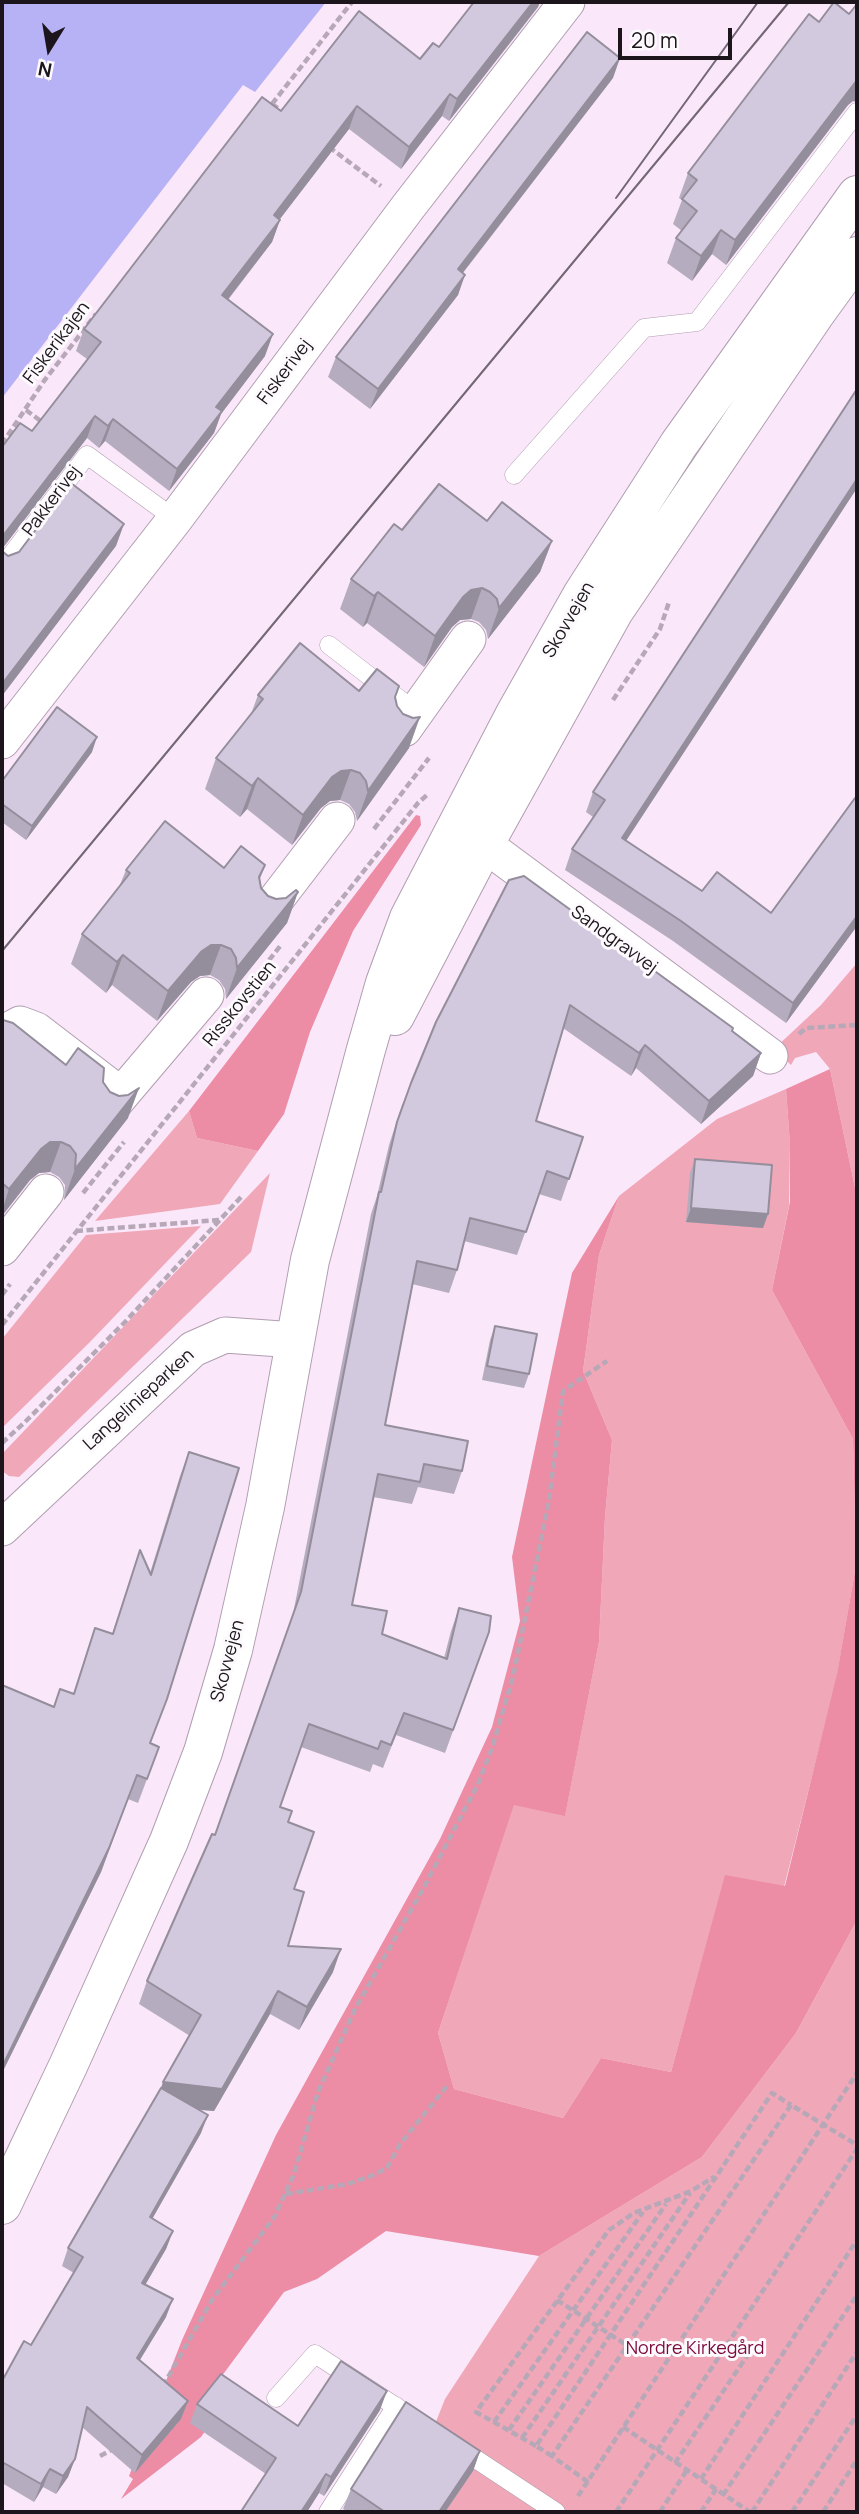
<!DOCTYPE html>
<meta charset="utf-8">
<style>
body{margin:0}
#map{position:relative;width:859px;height:2514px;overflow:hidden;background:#fae7fa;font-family:Manrope,sans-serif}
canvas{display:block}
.frame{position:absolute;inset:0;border:4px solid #1c161c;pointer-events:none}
.north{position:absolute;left:14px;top:14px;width:70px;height:70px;-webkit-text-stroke:5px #fdfafd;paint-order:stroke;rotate:191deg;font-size:19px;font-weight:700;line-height:28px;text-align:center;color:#1c161c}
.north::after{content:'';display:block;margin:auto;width:24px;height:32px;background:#1c161c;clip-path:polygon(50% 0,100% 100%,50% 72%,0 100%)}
.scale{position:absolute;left:618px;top:28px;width:114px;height:32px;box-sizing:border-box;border:4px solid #1c161c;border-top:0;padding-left:9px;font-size:21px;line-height:24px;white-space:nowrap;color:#1c161c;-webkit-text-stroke:5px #fdfafd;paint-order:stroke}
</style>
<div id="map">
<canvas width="859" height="2514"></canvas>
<div class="frame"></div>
<div class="north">N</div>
<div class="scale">20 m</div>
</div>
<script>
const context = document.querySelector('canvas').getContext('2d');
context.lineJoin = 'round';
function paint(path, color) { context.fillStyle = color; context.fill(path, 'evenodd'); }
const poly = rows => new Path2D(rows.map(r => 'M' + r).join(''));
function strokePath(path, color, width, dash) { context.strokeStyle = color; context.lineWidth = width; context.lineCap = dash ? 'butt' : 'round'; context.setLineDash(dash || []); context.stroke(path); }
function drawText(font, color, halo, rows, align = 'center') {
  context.font = font + ' Manrope,sans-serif'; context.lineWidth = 6; context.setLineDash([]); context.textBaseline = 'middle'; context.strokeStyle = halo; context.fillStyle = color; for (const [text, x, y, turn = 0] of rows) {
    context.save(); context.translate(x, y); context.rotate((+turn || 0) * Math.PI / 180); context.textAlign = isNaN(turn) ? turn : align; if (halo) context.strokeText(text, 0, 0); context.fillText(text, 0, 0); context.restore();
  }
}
paint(poly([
 [857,963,857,1197,830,1069,816,1052,795,1058,791,1065,774,1049,821,1005],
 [786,1089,790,1145,789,1206,772,1290,853,1439,856,1565,836,1681,784,1887,724,1881,671,2072,601,2058,563,2118,454,2089,438,2033,514,1804,565,1815,599,1642,605,1517,612,1440,583,1371,599,1255,619,1196,717,1119],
 [189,1111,197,1138,258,1151,220,1204,95,1221],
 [270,1173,251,1252,19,1477,9,1476,2,1471,2,1454],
 [201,1226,89,1343,2,1428,2,1339,86,1235],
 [857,1920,857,2512,400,2512,445,2399,539,2256,702,2157,796,2033]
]), '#f0a7b8');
paint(poly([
 [416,815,420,816,421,825,353,931,310,1032,284,1114,258,1151,197,1138,189,1111],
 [830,1069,857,1197,857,1920,796,2033,702,2157,539,2256,386,2231,317,2279,284,2292,210,2392,224,2404,201,2437,121,2499,133,2479,129,2476,182,2340,276,2135,440,1839,492,1727,520,1621,512,1557,572,1273,619,1196,599,1255,583,1371,612,1440,605,1517,599,1642,565,1816,514,1805,438,2033,454,2089,563,2118,601,2058,671,2072,725,1875,785,1886,837,1674,856,1565,853,1439,772,1290,790,1202,790,1145,786,1089]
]), '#ec8ca5');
paint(poly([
 [2,2,326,2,255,92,243,85,2,398]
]), '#b7b1f5');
const lane = poly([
 [514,475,644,328,697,322,857,112],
 [2,567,87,455,175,519],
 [329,645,416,712],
 [276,2398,315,2354,421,2423],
 [456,2446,556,2512],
 [328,2512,396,2406]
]);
const street = poly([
 [404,729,468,639],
 [2,741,175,519,408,207,567,2],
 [461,827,770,1056],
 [268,910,337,820],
 [2,1034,20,1024,36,1030,109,1086],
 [111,1107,206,995],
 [2,1248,46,1192],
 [2,1528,193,1349,225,1335,295,1340]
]);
const secondary = poly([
 [395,1016,484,845,614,611,815,314,857,256],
 [2,2205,68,2066,169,1841,203,1752,233,1650,265,1507,310,1260,365,1053,385,983,409,918,515,714,582,595,679,444,857,195]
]);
strokePath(lane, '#b09eb0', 19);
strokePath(street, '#b09eb0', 37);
strokePath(secondary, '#b09eb0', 40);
strokePath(poly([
 [272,104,286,114],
 [272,104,352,2],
 [329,147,381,186],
 [26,410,42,422],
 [2,444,44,381,96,314],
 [613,700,660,629,669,602],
 [374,829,429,758],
 [243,993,281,945],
 [799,1034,806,1028,857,1025],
 [83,1193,124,1142],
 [76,1231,219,1220],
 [2,1295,10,1284],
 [2,1325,418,803,428,794],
 [2,1443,25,1422,125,1322,243,1195],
 [286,2194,348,2184,371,2176,387,2168,400,2144,447,2086],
 [557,2300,628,2346],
 [163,2386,212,2300,275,2216,294,2174,318,2092,355,2009,423,1889,478,1784,492,1748,513,1677,549,1500,563,1391,607,1361],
 [494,2422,643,2212],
 [623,2427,750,2512],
 [509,2430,666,2204],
 [522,2438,690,2193],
 [536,2446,476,2412,609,2230,634,2213,691,2191,714,2177],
 [100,2456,115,2448],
 [552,2456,536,2446,772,2093,791,2105],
 [675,2463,755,2344],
 [701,2479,857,2240],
 [588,2482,552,2456,791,2105,857,2145],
 [723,2495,857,2295],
 [578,2496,857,2073],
 [616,2512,857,2149],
 [660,2512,687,2470],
 [701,2512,716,2489],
 [752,2512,857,2352],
 [792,2512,857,2415],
 [823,2512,857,2460]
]), '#b7a8b7', 4.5, [7, 3.5]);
strokePath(lane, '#fff', 18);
strokePath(street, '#fff', 35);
strokePath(secondary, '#fff', 38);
strokePath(poly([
 [616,198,758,2],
 [2,951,789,2]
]), '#726772', 2);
paint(poly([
 [474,2,540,2,538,7,449,121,442,116,401,169,349,129,280,219,280,220,272,242,228,300,265,356,221,414,214,433,169,491,105,441,99,448,87,438,2,549,2,447,32,431,87,359,76,351,84,329,281,111,420,59,439,47],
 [857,4,857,102,853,101,848,105,726,265,712,254,692,281,667,263,676,238,682,231,673,224,682,200,679,198,688,173,819,22,849,14],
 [613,78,463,273,458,295,370,409,328,377,336,357],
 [857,389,857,488,626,841,702,891,771,913,857,799,857,926,786,1023,673,941,565,870,572,849,593,817,586,812,593,792],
 [487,521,552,541,540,572,488,639,486,630,479,622,471,619,460,620,452,627,424,667,367,623,363,627,340,609,351,579,402,530],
 [359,691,395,697,397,706,409,748,357,821,355,812,349,804,340,800,330,801,321,808,292,845,247,809,240,817,205,789,216,758,251,714,258,695],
 [92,752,26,840,2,822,2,781],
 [265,865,260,879,261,888,268,896,276,899,286,898,298,892,287,923,226,999,225,989,219,980,210,975,200,976,191,982,157,1021,112,985,106,993,71,964,82,934,119,887,126,870,224,868],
 [509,880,733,1028,732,1031,761,1053,753,1076,701,1124,636,1068,631,1076,563,1028,536,1121,583,1137,561,1201,539,1194,517,1255,464,1241,457,1270,449,1293,412,1284,385,1425,462,1471,454,1494,418,1487,412,1504,373,1497,352,1605,382,1634,444,1658,451,1631,459,1608,489,1632,445,1753,396,1735,383,1768,373,1764,370,1772,301,1747,280,1807,288,1822,294,1889,288,1946,333,1972,299,2030,270,2014,214,2111,198,2110,201,2133,152,2219,173,2231,166,2249,145,2284,166,2317,140,2360,188,2401,181,2419,135,2473,82,2427,75,2459,68,2477,56,2494,43,2487,34,2502,2,2483,2,2381,31,2345,74,2273,62,2266,68,2248,161,2088,190,2036,139,2004,147,1981,215,1835,293,1614,371,1214,377,1196,389,1145,402,1105],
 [2,1022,66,1065,103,1082,128,1118,64,1200,65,1185,59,1177,50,1172,39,1173,30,1180,2,1216],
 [695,1159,768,1214,763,1228,686,1222,690,1173],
 [495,1326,529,1374,524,1388,482,1380,490,1340],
 [189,1452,150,1743,159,1747,138,1803,128,1799,101,1872,2,2073,2,1685,54,1707,73,1694,95,1628,112,1634,140,1550,150,1573,180,1476],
 [197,2404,298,2426,380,2410,324,2496,319,2493,307,2512,241,2512,266,2474,190,2423],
 [480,2451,473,2471,445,2512,348,2512,343,2509,351,2489]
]), '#b5adbf');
paint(poly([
 [533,2,540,2,538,7,449,121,457,99],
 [620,58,613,78,450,289,458,269],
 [857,80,857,102,853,101,848,105,726,265,735,240],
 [450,94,442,116,401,169,409,147],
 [357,106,349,129,266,237,274,215],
 [280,220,272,242,214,317,222,295],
 [721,230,712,254,692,281,701,256],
 [465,275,458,295,370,409,378,389],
 [273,334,265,356,221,414,214,433,169,491,177,469,216,407],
 [95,416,87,438,2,549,2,537],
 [113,419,105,441,99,448,108,426],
 [857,479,857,488,614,859,622,838],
 [124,524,116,546,2,696,2,684],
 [552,541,540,572,488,639,499,608],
 [482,588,471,619,460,620,452,627,424,667,435,636,463,597,471,590],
 [378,592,367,623,363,627,374,596],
 [420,717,409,748,357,821,368,791],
 [97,737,92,752,26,840,32,826],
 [351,770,340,800,330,801,321,808,292,845,303,815,332,777,341,771],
 [258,778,247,809,240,817,252,786],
 [298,892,287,923,226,999,237,968],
 [857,916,857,926,786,1023,793,1003],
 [211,945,221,945,210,975,200,976,191,982,157,1021,168,991,202,951],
 [123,955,112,985,106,993,117,962],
 [645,1045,636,1068,631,1076,639,1053],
 [761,1053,753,1076,701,1124,709,1101],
 [139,1088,128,1118,64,1200,75,1169],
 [50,1142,61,1142,50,1172,39,1173,30,1180,2,1216,2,1211,9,1189,41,1149],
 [691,1208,768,1214,763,1228,686,1222],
 [137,1775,101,1872,2,2073,2,2067],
 [341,1949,333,1972,299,2030,307,2007],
 [278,1991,270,2014,214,2111,155,2105,163,2082],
 [208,2115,201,2133,143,2235,150,2217],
 [173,2231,166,2249,136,2301,142,2283],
 [173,2299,166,2317,130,2376,137,2358],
 [387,2391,380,2410,324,2496,331,2477],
 [188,2401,181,2419,135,2473,142,2455],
 [480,2451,473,2471,445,2512,439,2512],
 [75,2459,68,2477,56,2494,63,2476],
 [50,2469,43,2487,34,2502,41,2484],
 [326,2474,319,2493,307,2512,301,2512]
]), '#948d9b');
const building = poly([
 [474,2,533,2,457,99,450,94,409,147,357,106,274,215,280,220,222,295,273,334,216,407,222,411,177,469,113,419,108,426,95,416,2,537,2,447,20,423,32,431,101,342,84,329,262,97,281,111,359,11,420,59,433,43,439,47,474,2],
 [834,2,849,14,857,4,857,80,735,240,721,230,701,256,676,238,697,211,682,199,697,180,688,173,809,14,819,22,834,2],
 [587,32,620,58,458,269,465,275,378,389,336,357,587,32],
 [857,389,857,479,622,838,702,891,717,872,771,913,855,798,857,799,857,916,793,1003,681,921,572,849,605,800,593,792,857,389],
 [71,483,124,524,2,684,2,551,8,556,19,552,71,483],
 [439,484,487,521,502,502,552,541,499,608,497,599,490,592,482,588,471,590,463,597,435,636,378,592,374,596,351,579,394,524,402,530,439,484],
 [300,643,359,691,377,669,399,686,395,697,397,706,403,714,413,718,420,717,368,791,366,781,360,773,351,770,341,771,332,777,303,815,258,778,252,786,216,758,263,699,258,695,300,643],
 [57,707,97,737,32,826,2,804,2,781,57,707],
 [165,821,224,868,241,846,265,865,259,877,261,888,268,896,276,899,286,898,296,890,298,892,237,968,236,958,231,949,221,945,211,945,202,951,168,991,123,955,117,962,82,934,130,873,126,870,165,821],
 [524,876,733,1028,732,1031,761,1053,709,1101,645,1045,639,1053,570,1005,536,1121,583,1137,569,1179,547,1171,526,1232,470,1218,457,1270,417,1261,385,1425,468,1441,462,1471,424,1464,420,1482,378,1474,352,1605,387,1611,382,1634,447,1659,459,1608,491,1616,489,1632,453,1730,404,1713,391,1745,381,1741,378,1749,309,1724,280,1807,292,1811,288,1822,314,1832,294,1889,304,1892,288,1946,341,1949,307,2007,278,1991,222,2089,163,2082,201,2015,147,1981,212,1834,215,1835,301,1592,379,1192,381,1192,397,1122,411,1083,436,1022,509,880,524,876],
 [3,1020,13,1023,66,1065,78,1048,104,1068,103,1082,110,1092,119,1096,128,1095,139,1088,75,1169,76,1154,70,1146,61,1142,50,1142,41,1149,9,1189,2,1183,2,1022,3,1020],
 [695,1159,772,1165,768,1214,691,1208,695,1159],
 [495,1326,537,1334,529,1374,487,1366,495,1326],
 [189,1452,239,1468,167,1699,150,1743,159,1747,147,1779,137,1775,109,1848,2,2067,2,1685,54,1707,60,1689,74,1694,95,1628,113,1634,140,1550,151,1575,189,1452],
 [161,2088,208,2115,150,2217,173,2231,142,2283,173,2299,137,2358,188,2401,142,2455,87,2407,75,2459,63,2476,50,2469,41,2484,4,2463,2,2468,2,2381,24,2341,31,2345,83,2257,68,2248,161,2088],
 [341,2361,387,2391,331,2477,326,2474,301,2512,245,2512,242,2510,276,2458,197,2404,221,2374,298,2426,341,2361],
 [406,2402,480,2451,439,2512,385,2512,351,2489,406,2402]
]);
paint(building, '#d3c9de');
strokePath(building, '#948d9b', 2);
drawText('18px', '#1c161c', '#fdfafd', [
 ["Fiskerikajen",57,343,-53],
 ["Fiskerivej",285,372,-53],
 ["Pakkerivej",52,501,-53],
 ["Skovvejen",569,620,-60],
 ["Sandgravvej",614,940,36],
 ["Risskovstien",240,1004,-51],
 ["Langelinieparken",139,1400,-42],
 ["Skovvejen",228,1661,-75]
]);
drawText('18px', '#7d083b', '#fdfafd', [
 ["Nordre Kirkegård",695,2349]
]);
</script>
